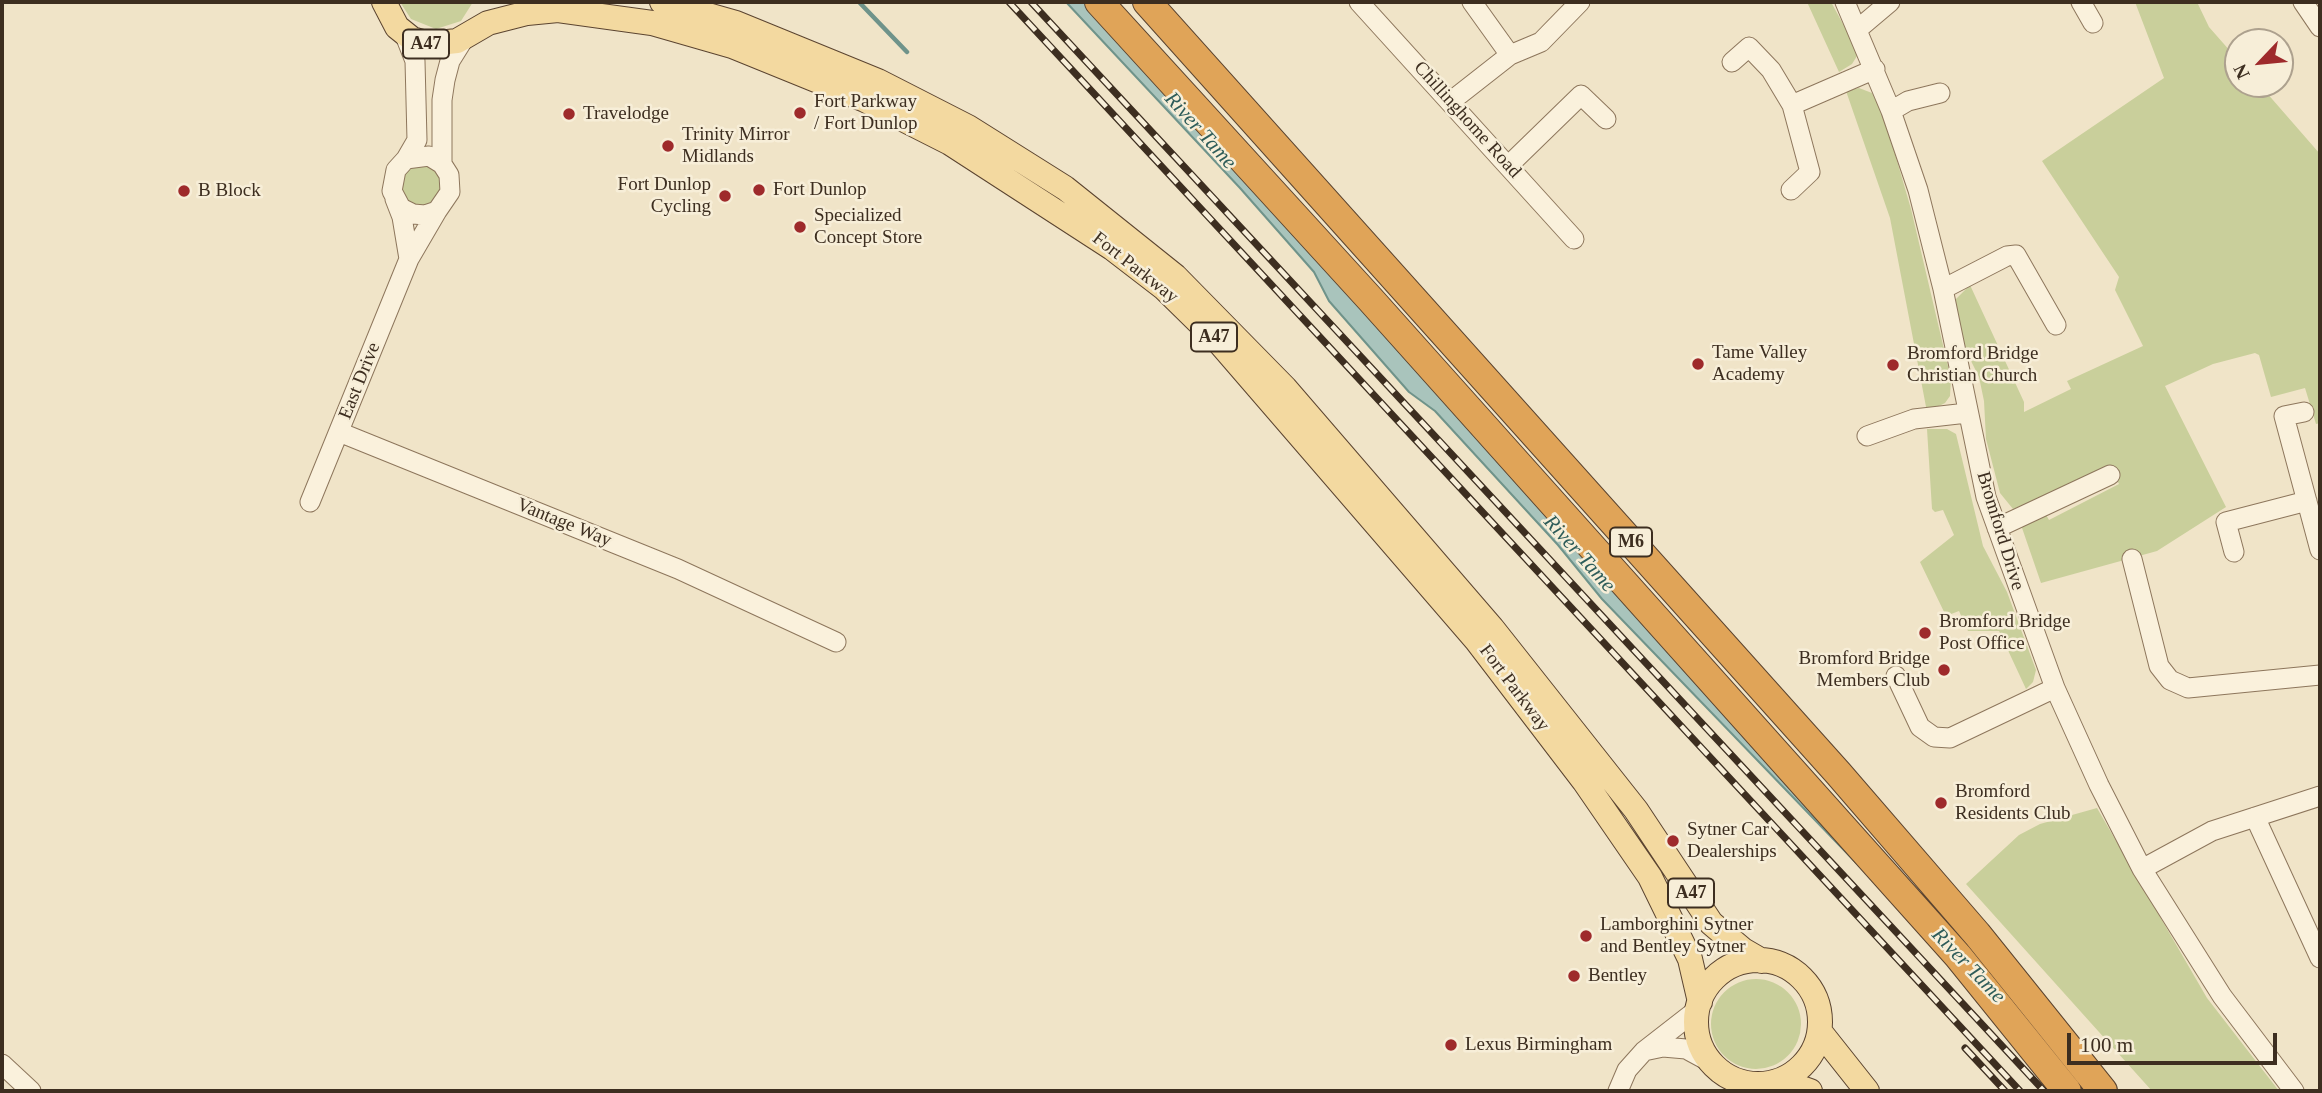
<!DOCTYPE html>
<style>
body{margin:0}
#map{position:relative;width:2322px;height:1093px;overflow:hidden;background:#f0e4c8;font-family:Georgia,serif}
canvas{display:block}
.frame{position:absolute;inset:0;border:4px solid #3d2e20;pointer-events:none}
.north{position:absolute;left:2224px;top:28px;width:70px;height:70px;box-sizing:border-box;background:#f7eed8;border:2px solid #ada18e;border-radius:50%;rotate:244deg;font-size:19px;font-weight:700;line-height:28px;text-align:center;color:#3d2e20}
.north::after{content:'';display:block;margin:auto;width:24px;height:32px;background:#9e2a2b;clip-path:polygon(50% 0,100% 100%,50% 72%,0 100%)}
.scale{position:absolute;left:2067px;top:1033px;width:210px;height:32px;box-sizing:border-box;border:4px solid #3d2e20;border-top:0;padding-left:9px;font-size:21px;line-height:24px;white-space:nowrap;color:#3d2e20;-webkit-text-stroke:5px #f7eed8;paint-order:stroke}
</style>
<div id="map">
<canvas width="2322" height="1093"></canvas>
<div class="frame"></div>
<div class="north">N</div>
<div class="scale">100 m</div>
</div>
<script>
const context = document.querySelector('canvas').getContext('2d');
context.lineJoin = 'round';
function paint(path, color) { context.fillStyle = color; context.fill(path, 'evenodd'); }
const poly = rows => new Path2D(rows.map(r => 'M' + r).join(''));
function strokePath(path, color, width, dash) { context.strokeStyle = color; context.lineWidth = width; context.lineCap = dash ? 'butt' : 'round'; context.setLineDash(dash || []); context.stroke(path); }
function drawText(font, color, halo, rows, align = 'center') {
  context.font = font + ' Georgia,serif'; context.lineWidth = 5; context.setLineDash([]); context.textBaseline = 'middle'; context.strokeStyle = halo; context.fillStyle = color; for (const [text, x, y, turn = 0] of rows) {
    context.save(); context.translate(x, y); context.rotate((+turn || 0) * Math.PI / 180); context.textAlign = isNaN(turn) ? turn : align; if (halo) context.strokeText(text, 0, 0); context.fillText(text, 0, 0); context.restore();
  }
}
paint(poly([
 [400,2,473,2,461,21,436,29,411,19],
 [1807,2,1831,2,1854,44,1857,56,1852,64,1839,72],
 [2135,2,2197,2,2209,27,2238,60,2238,84,2259,84,2320,154,2320,423,2316,424,2305,388,2271,397,2259,355,2255,353,2213,364,2165,386,2226,507,2157,551,2041,583,2021,525,2045,513,2049,520,2119,484,2112,470,2013,509,2000,493,1986,439,1984,401,1979,377,1963,345,1951,304,1970,285,2024,402,2024,412,2071,389,2067,381,2143,346,2115,290,2119,277,2042,161,2164,78],
 [1859,88,1872,93,1884,116,1911,209,1951,379,1950,396,1945,403,1927,412,1890,218,1846,91],
 '401 185a20 20 0 1 1 40 0a20 20 0 1 1-40 0Z',
 [1927,429,1947,429,1956,434,1983,546,2007,592,2036,670,2033,682,2026,689,1999,631,1968,631,1959,611,1946,616,1920,562,1954,535,1943,510,1935,512,1932,509],
 [2097,808,2207,998,2279,1091,2152,1091,1966,884,2019,835,2040,824],
 '1711 1024a45 45 0 1 1 90 0a45 45 0 1 1-90 0Z'
]), '#c9cf9b');
const water = poly([
 [1066,2,1098,2,1968,952,2107,1091,2076,1091,1602,599,1558,545,1435,411,1409,392,1329,301,1314,272,1240,188,1066,2]
]);
paint(water, '#a9c4bc');
strokePath(water, '#6f938a', 2);
strokePath(poly([
 [859,2,907,52]
]), '#6f938a', 4.5);
const minor = poly([
 [1359,2,1574,239],
 [1472,2,1510,55],
 [1845,2,1891,111,1918,190,1943,289,1986,497,2055,688,2099,785,2142,869,2222,996,2294,1091],
 [2081,2,2093,23],
 [2303,2,2320,27],
 [1858,29,1890,2],
 [404,33,415,61,417,140,406,159,396,170,392,191,401,208,413,214,425,215,437,211,450,192,449,175,442,164,429,156,406,159],
 [1732,62,1749,47,1771,70,1792,105,1810,172,1791,190],
 [1450,102,1510,55,1541,42,1580,2],
 [1792,105,1875,69],
 [1891,111,1908,101,1940,93],
 [442,164,442,100,445,80,450,61,465,37],
 [1508,166,1581,95,1606,119],
 [395,199,402,217,409,259],
 [1943,289,2007,256,2016,255,2056,325],
 [2304,412,2284,416,2320,550],
 [339,432,678,569,836,642],
 [1867,436,1914,419,1967,413],
 [310,502,409,259,437,211],
 [1997,528,2110,475],
 [2234,552,2226,522,2307,501],
 [2132,559,2159,666,2170,680,2188,688,2320,675],
 [1896,676,1920,727,1934,737,1950,738,2055,688],
 [2255,817,2320,958],
 [2142,869,2212,831,2320,796],
 [1644,1051,1663,1047,1686,1049,1710,1062],
 [2,1064,31,1091],
 [1618,1091,1627,1070,1644,1051,1698,1009]
]);
const major = poly([
 [384,2,397,27,412,39,429,44,457,41,488,23,527,13,558,10,652,23,732,46,865,100,950,143,1112,248,1164,288,1218,341,1477,641,1584,781,1650,877,1690,959,1700,1002],
 [662,2,736,23,878,81,968,127,1065,188,1175,276,1285,388,1492,628,1636,810,1711,923,1743,950,1762,961],
 '1696 1022a62 62 0 1 1 124 0a62 62 0 1 1-124 0Z',
 [1821,1033,1867,1091],
 [1770,1083,1793,1085,1810,1091]
]);
const highway = poly([
 [1099,2,1371,300,1958,956,2067,1091],
 [1147,2,1838,773,1977,934,2103,1091]
]);
strokePath(minor, '#8d765c', 21);
strokePath(major, '#5b4430', 26);
strokePath(highway, '#5b4430', 30);
strokePath(minor, '#faf1dc', 19);
strokePath(major, '#f3d9a0', 24);
strokePath(highway, '#e0a458', 28);
const rail = poly([
 [1009,2,2020,1091],
 [1031,2,2044,1091],
 [1965,1048,2005,1091]
]);
strokePath(rail, '#3d2e20', 7);
strokePath(rail, '#f7eed8', 4.5, [13]);
for (const [x, y, r, color] of [
 [800,113,7,"#9e2a2b"],
 [569,114,7,"#9e2a2b"],
 [668,146,7,"#9e2a2b"],
 [759,190,7,"#9e2a2b"],
 [184,191,7,"#9e2a2b"],
 [725,196,7,"#9e2a2b"],
 [800,227,7,"#9e2a2b"],
 [1698,364,7,"#9e2a2b"],
 [1893,365,7,"#9e2a2b"],
 [1925,633,7,"#9e2a2b"],
 [1944,670,7,"#9e2a2b"],
 [1941,803,7,"#9e2a2b"],
 [1673,841,7,"#9e2a2b"],
 [1586,936,7,"#9e2a2b"],
 [1574,976,7,"#9e2a2b"],
 [1451,1045,7,"#9e2a2b"]
]) { const dot = new Path2D(); dot.arc(x, y, r, 0, 2 * Math.PI); context.fillStyle = color; context.fill(dot); strokePath(dot, '#f7eed8', 2.5); }
for (const [x, y, w] of [
 [426,44,46],
 [1214,337,46],
 [1631,542,42],
 [1691,893,46]
]) { const box = new Path2D(); box.roundRect(x - w / 2, y - 14.5, w, 29, 5); context.fillStyle = '#f7eed8'; context.fill(box); strokePath(box, '#3d2e20', 2); }
drawText('bold 18px', '#3d2e20', null, [
 ["A47",426,44],
 ["A47",1214,337],
 ["M6",1631,542],
 ["A47",1691,893]
]);
drawText('19px', '#3d2e20', '#f7eed8', [
 ["Fort Parkway",814,102],
 ["/ Fort Dunlop",814,124],
 ["Travelodge",583,114],
 ["Trinity Mirror",682,135],
 ["Midlands",682,157],
 ["Fort Dunlop",711,185,"right"],
 ["Cycling",711,207,"right"],
 ["Fort Dunlop",773,190],
 ["B Block",198,191],
 ["Specialized",814,216],
 ["Concept Store",814,238],
 ["Tame Valley",1712,353],
 ["Academy",1712,375],
 ["Bromford Bridge",1907,354],
 ["Christian Church",1907,376],
 ["Bromford Bridge",1939,622],
 ["Post Office",1939,644],
 ["Bromford Bridge",1930,659,"right"],
 ["Members Club",1930,681,"right"],
 ["Bromford",1955,792],
 ["Residents Club",1955,814],
 ["Sytner Car",1687,830],
 ["Dealerships",1687,852],
 ["Lamborghini Sytner",1600,925],
 ["and Bentley Sytner",1600,947],
 ["Bentley",1588,976],
 ["Lexus Birmingham",1465,1045]
], 'left');
drawText('19px', '#3d2e20', '#f7eed8', [
 ["Chillinghome Road",1467,120,48],
 ["Fort Parkway",1135,268,38],
 ["East Drive",360,381,-68],
 ["Vantage Way",564,523,22],
 ["Bromford Drive",2000,531,73],
 ["Fort Parkway",1514,688,53]
]);
drawText('italic 21px', '#2f5d5a', '#f7eed8', [
 ["River Tame",1200,131,48],
 ["River Tame",1579,554,48],
 ["River Tame",1968,966,46]
]);
</script>
